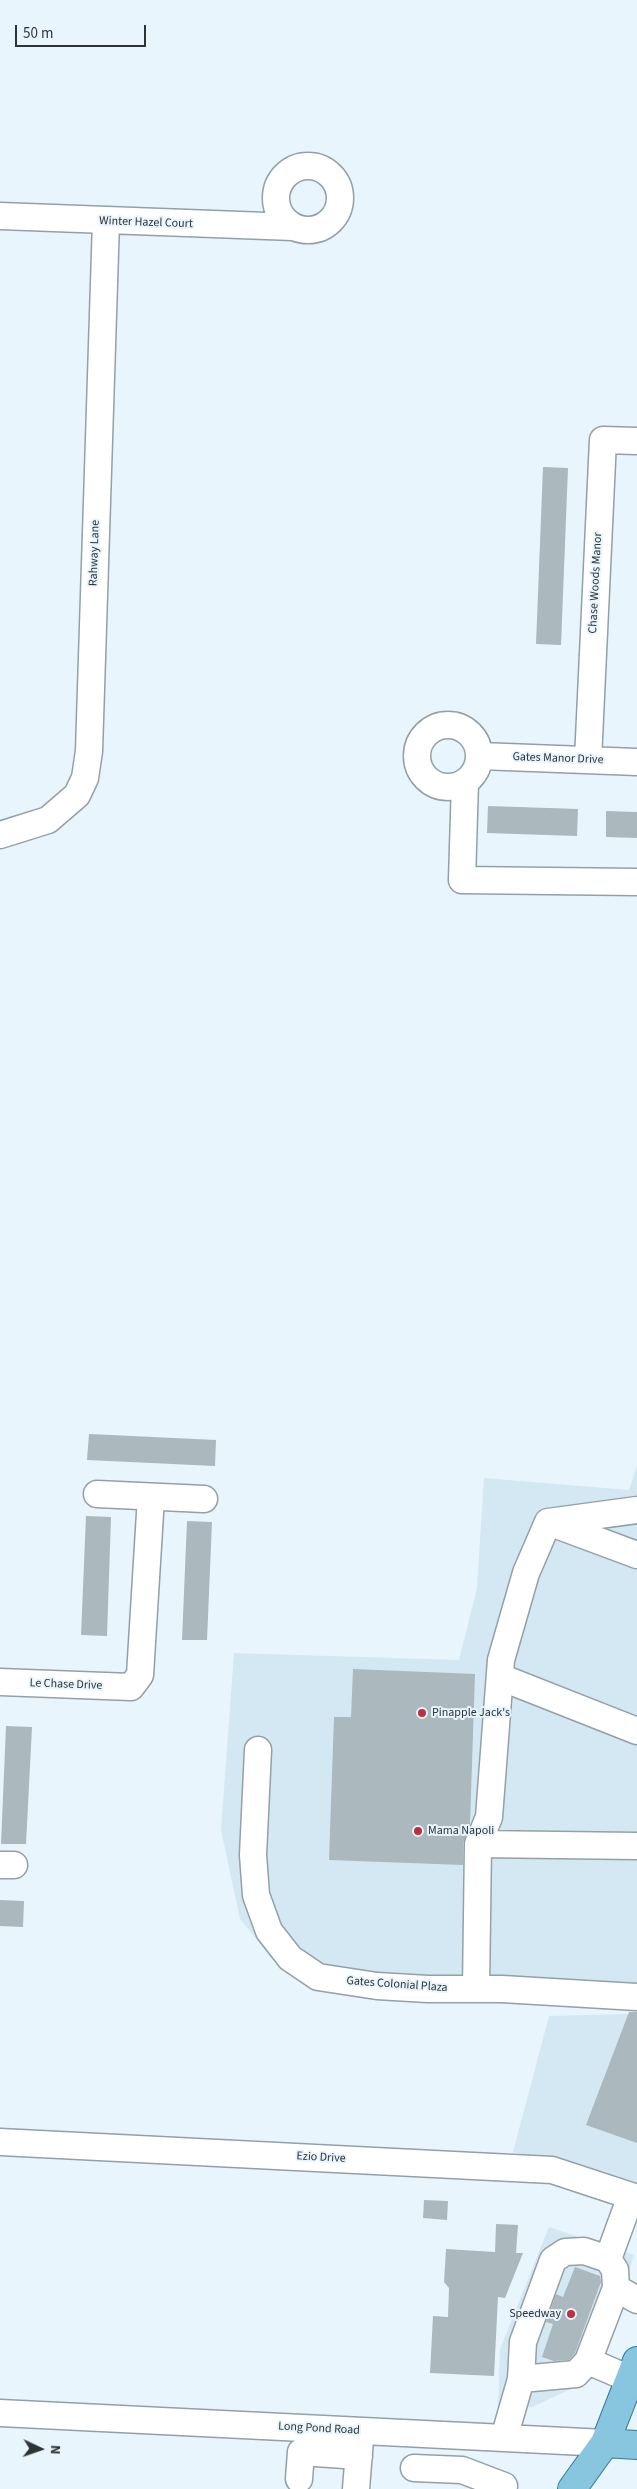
<!DOCTYPE html>
<style>
body{margin:0}
#map{position:relative;width:637px;height:2489px;overflow:hidden;background:#e8f5fc;font-family:"Source Sans 3",sans-serif}
canvas{display:block}
.north{position:absolute;left:15px;top:2424px;width:50px;height:50px;-webkit-text-stroke:4px #e8f5fc;paint-order:stroke;rotate:93deg;font-size:14px;font-weight:700;line-height:20px;text-align:center;color:#2e3336}
.north::after{content:'';display:block;margin:auto;width:18px;height:22px;background:#2e3336;clip-path:polygon(50% 0,100% 100%,50% 72%,0 100%)}
.scale{position:absolute;left:15px;top:25px;width:131px;height:22px;box-sizing:border-box;border:2px solid #2e3336;border-top:0;padding-left:6px;font-size:15px;line-height:18px;white-space:nowrap;color:#2e3336;-webkit-text-stroke:4px #e8f5fc;paint-order:stroke}
</style>
<div id="map">
<canvas width="637" height="2489"></canvas>
<div class="north">N</div>
<div class="scale">50 m</div>
</div>
<script>
const context = document.querySelector('canvas').getContext('2d');
context.lineJoin = 'round';
function paint(path, color) { context.fillStyle = color; context.fill(path, 'evenodd'); }
const poly = rows => new Path2D(rows.map(r => 'M' + r).join(''));
function strokePath(path, color, width, dash) { context.strokeStyle = color; context.lineWidth = width; context.lineCap = dash ? 'butt' : 'round'; context.setLineDash(dash || []); context.stroke(path); }
function drawText(font, color, halo, rows, align = 'center') {
  context.font = font + ' "Source Sans 3",sans-serif'; context.lineWidth = 4; context.setLineDash([]); context.textBaseline = 'middle'; context.strokeStyle = halo; context.fillStyle = color; for (const [text, x, y, turn = 0] of rows) {
    context.save(); context.translate(x, y); context.rotate((+turn || 0) * Math.PI / 180); context.textAlign = isNaN(turn) ? turn : align; if (halo) context.strokeText(text, 0, 0); context.fillText(text, 0, 0); context.restore();
  }
}
paint(poly([
 [637,1465,637,2010,350,1996,307,1987,272,1959,240,1919,221,1830,234,1653,459,1660,477,1588,484,1478,629,1490],
 [627,2014,637,2016,637,2184,513,2152,549,2016],
 [549,2227,634,2255,595,2378,532,2407,498,2407,500,2349]
]), '#d4e8f3');
paint(poly([
 [543,467,568,468,561,645,536,644],
 [488,806,578,809,577,836,487,833],
 [606,811,637,812,637,838,606,837],
 [89,1434,216,1440,215,1466,87,1460],
 [86,1516,111,1517,107,1636,81,1635],
 [187,1521,212,1522,207,1640,182,1640],
 [353,1669,475,1674,470,1824,463,1843,463,1865,329,1860,334,1717,351,1717],
 [6,1726,32,1727,26,1844,1,1844],
 [0,1900,24,1901,23,1927,0,1926],
 [629,2012,637,2012,637,2143,586,2125],
 [424,2200,448,2201,447,2220,423,2218],
 [496,2224,518,2225,516,2253,523,2253,505,2298,498,2297,494,2376,430,2373,433,2316,448,2317,449,2288,444,2282,446,2249,495,2252],
 [575,2267,600,2276,601,2282,575,2353,569,2360,554,2361,542,2357,553,2324,546,2322,556,2294,563,2297]
]), '#abb8be');
const minor = poly([
 '276 198a32 32 0 1 1 64 0a32 32 0 1 1-64 0Z',
 [0,216,293,227],
 '417 756a31 31 0 1 1 62 0a31 31 0 1 1-62 0Z',
 [480,756,637,762],
 [588,760,603,440,637,441],
 [465,782,462,880,637,882],
 [0,835,48,820,77,795,85,778,89,751,106,221],
 [97,1494,204,1499],
 [551,1523,637,1555],
 [500,1677,637,1731],
 [0,1682,131,1687,140,1675,151,1497],
 [258,1750,253,1855,256,1895,269,1931,290,1958,318,1977,377,1986,428,1989,502,1989,637,1997],
 [478,1844,489,1817,501,1660,526,1573,548,1522,637,1510],
 [0,1865,14,1865],
 [476,1989,478,1844,637,1846],
 [0,2142,552,2170,637,2198],
 [616,2288,637,2300],
 [588,2361,630,2379],
 [521,2379,576,2374,588,2361,616,2288,615,2270,608,2259],
 [0,2413,605,2443],
 [504,2438,521,2379,523,2342,553,2260,565,2252,584,2251,608,2259,631,2196],
 [414,2468,462,2470,504,2486,503,2489],
 [299,2479,301,2452,359,2456],
 [356,2489,360,2439]
]);
const major = poly([
 [605,2443,637,2445],
 [572,2489,605,2443,637,2361]
]);
strokePath(minor, '#94a0a6', 29);
strokePath(major, '#347a96', 30);
strokePath(minor, '#fff', 26);
strokePath(major, '#88c6df', 28);
for (const [x, y, r, color] of [
 [422,1713,5,"#bf2f40"],
 [418,1831,5,"#bf2f40"],
 [571,2314,5,"#bf2f40"]
]) { const dot = new Path2D(); dot.arc(x, y, r, 0, 2 * Math.PI); context.fillStyle = color; context.fill(dot); strokePath(dot, '#e8f5fc', 2); }
drawText('12px', '#2e3336', '#e8f5fc', [
 ["Winter Hazel Court",146,223,2],
 ["Rahway Lane",95,553,-88],
 ["Chase Woods Manor",596,583,-87],
 ["Gates Manor Drive",558,759,2],
 ["Le Chase Drive",66,1685,2],
 ["Gates Colonial Plaza",397,1985,4],
 ["Ezio Drive",321,2158,3],
 ["Long Pond Road",319,2429,3]
]);
drawText('12px', '#2e3336', '#e8f5fc', [
 ["Pinapple Jack's",432,1713],
 ["Mama Napoli",428,1831],
 ["Speedway",561,2314,"right"]
], 'left');
</script>
